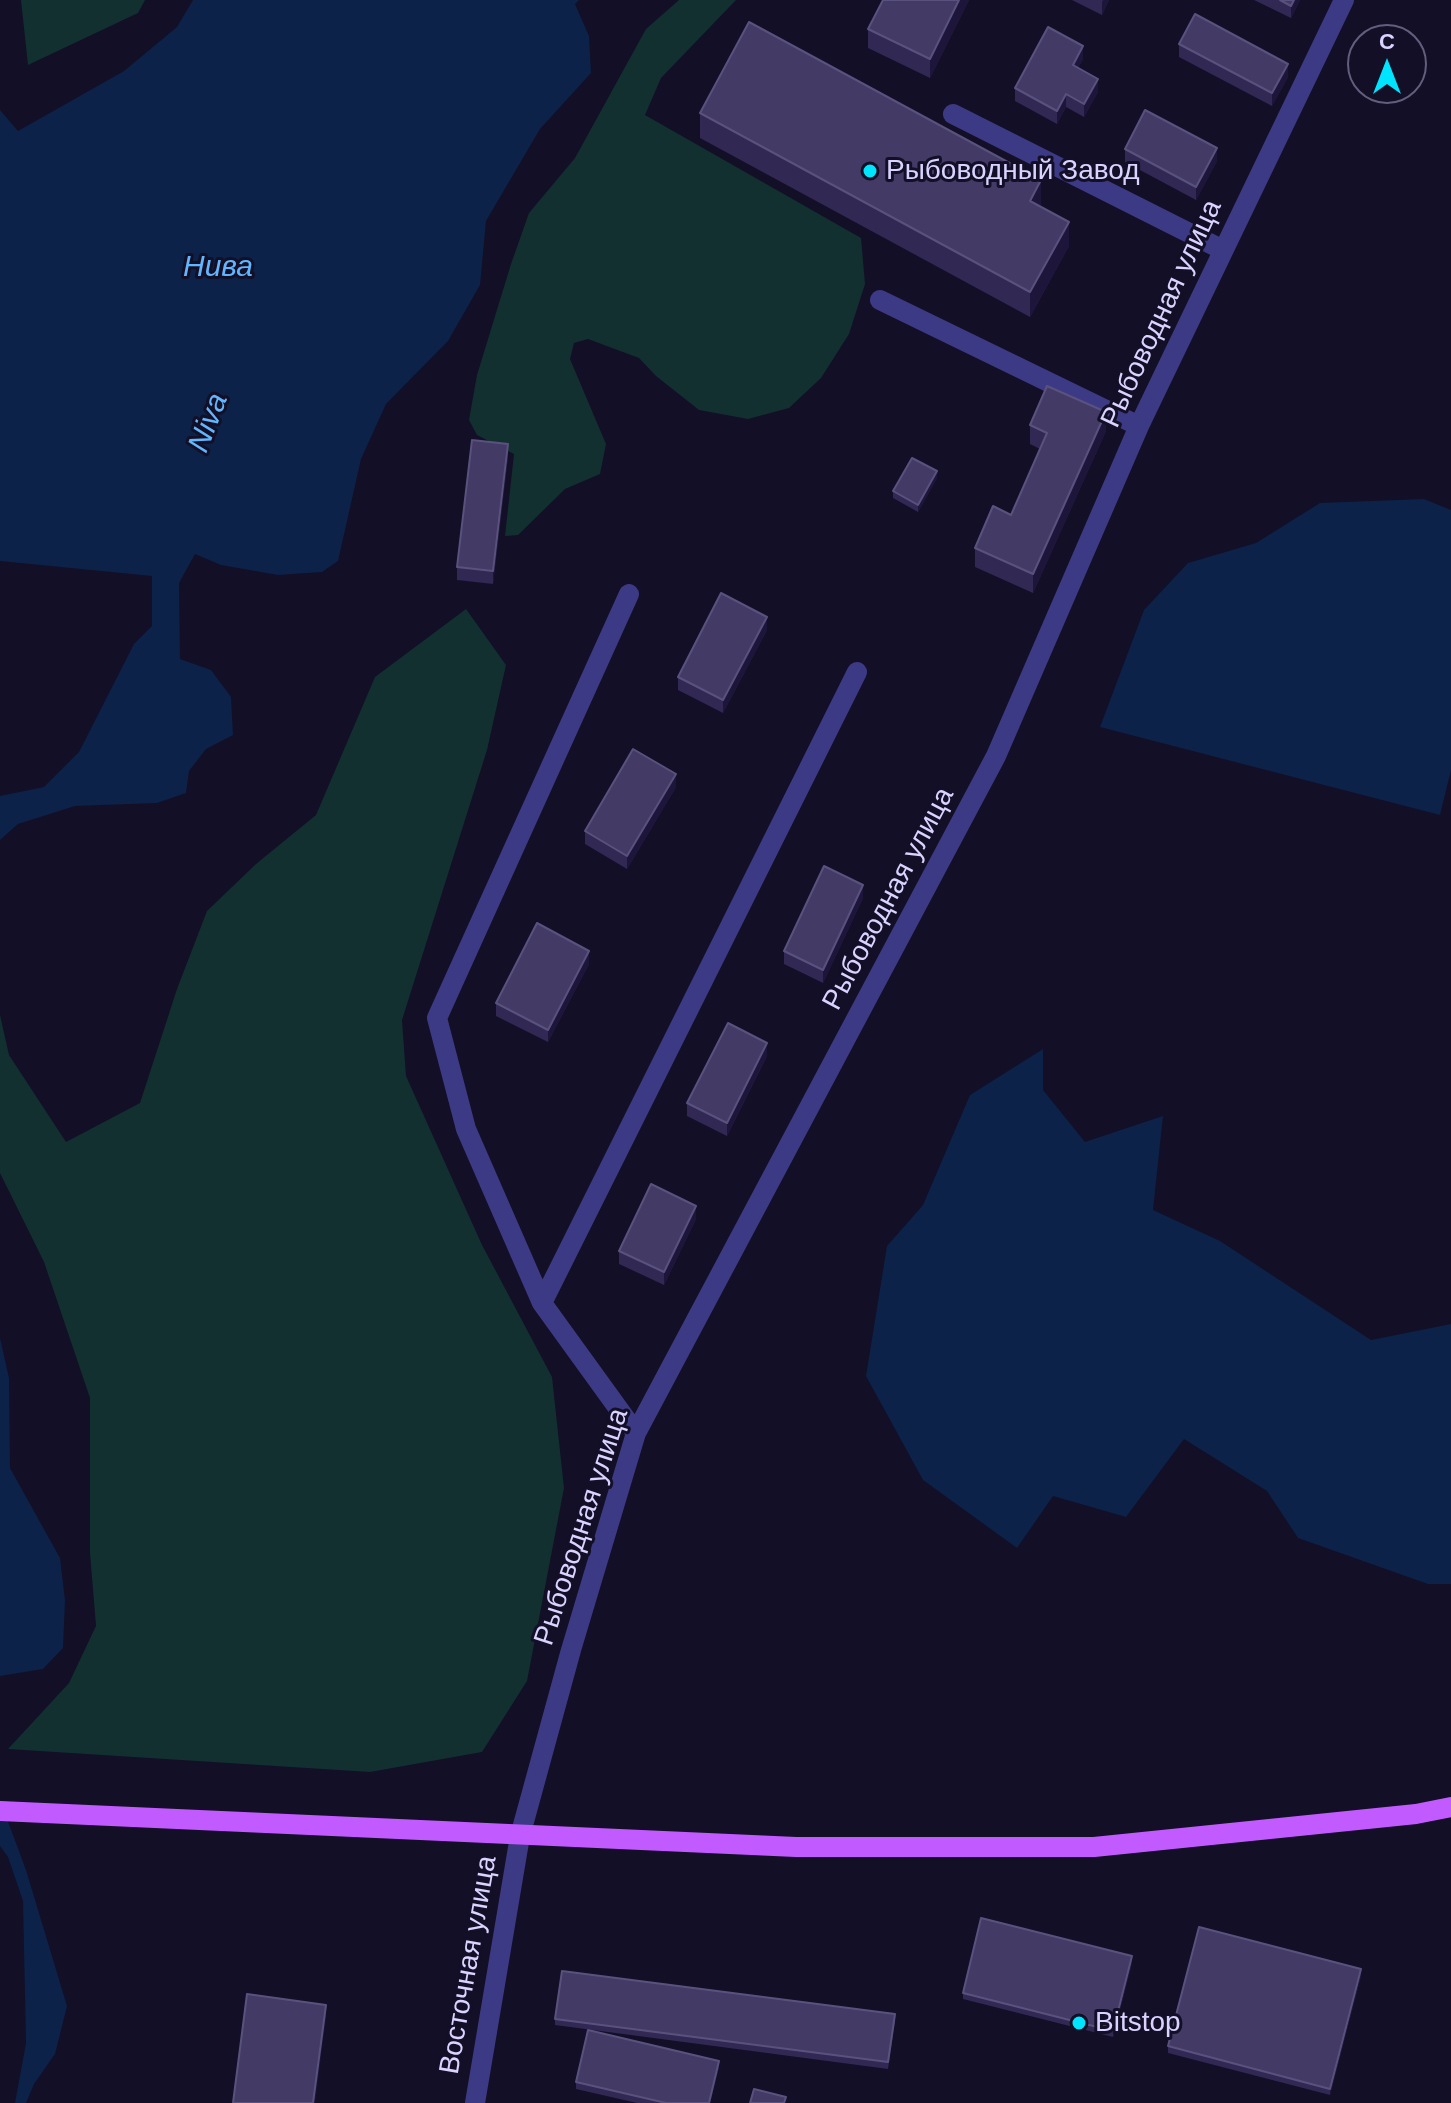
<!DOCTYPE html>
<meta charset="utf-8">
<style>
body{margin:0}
#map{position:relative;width:1451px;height:2103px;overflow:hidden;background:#130f26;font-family:Arial,sans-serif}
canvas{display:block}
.north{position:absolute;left:1347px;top:24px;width:80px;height:80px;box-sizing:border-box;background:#130f26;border:2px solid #625e7d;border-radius:50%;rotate:0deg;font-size:22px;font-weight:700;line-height:32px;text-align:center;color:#d9d4ff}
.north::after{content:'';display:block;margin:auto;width:28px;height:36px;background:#00e5ff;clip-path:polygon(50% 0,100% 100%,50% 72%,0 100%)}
</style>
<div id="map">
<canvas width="1451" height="2103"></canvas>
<div class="north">С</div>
</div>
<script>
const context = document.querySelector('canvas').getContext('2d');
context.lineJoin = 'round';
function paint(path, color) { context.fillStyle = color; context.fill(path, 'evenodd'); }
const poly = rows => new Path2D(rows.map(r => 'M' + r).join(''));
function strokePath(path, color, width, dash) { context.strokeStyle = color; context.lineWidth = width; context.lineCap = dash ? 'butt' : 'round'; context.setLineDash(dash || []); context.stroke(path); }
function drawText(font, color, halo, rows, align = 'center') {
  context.font = font + ' Arial,sans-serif'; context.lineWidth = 6; context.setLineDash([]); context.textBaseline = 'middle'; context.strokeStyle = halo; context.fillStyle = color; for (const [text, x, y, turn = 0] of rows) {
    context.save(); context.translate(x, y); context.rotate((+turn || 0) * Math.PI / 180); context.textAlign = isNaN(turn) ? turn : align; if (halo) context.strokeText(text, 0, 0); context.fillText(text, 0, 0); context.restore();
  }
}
paint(poly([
 [21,0,145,0,138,13,28,65],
 [679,0,736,0,661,78,645,115,861,238,865,284,849,334,821,378,789,408,748,419,699,410,656,376,639,358,588,339,574,343,570,359,606,444,600,474,565,489,518,535,505,536,514,454,477,435,469,420,477,375,511,264,529,213,575,158,646,29],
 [466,609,506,665,487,750,402,1020,406,1076,482,1245,552,1377,564,1488,527,1681,482,1752,370,1772,8,1749,69,1683,96,1626,90,1553,90,1398,44,1262,0,1173,0,1015,9,1055,66,1142,140,1103,177,989,207,911,256,864,316,815,375,677]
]), '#12302f');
paint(poly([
 [193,0,579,0,575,4,589,36,591,73,540,129,486,221,480,285,448,341,386,404,361,459,338,561,322,572,278,575,221,565,195,554,179,583,180,659,211,670,231,697,233,735,206,749,189,771,186,793,157,803,75,806,18,824,0,840,0,796,44,787,79,752,134,644,152,626,152,576,0,561,0,110,18,131,124,71,177,27],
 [1424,499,1451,510,1451,770,1440,815,1100,727,1144,610,1188,563,1256,543,1320,503],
 [1043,1049,1043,1090,1085,1142,1163,1116,1153,1210,1220,1241,1371,1340,1451,1324,1451,1584,1428,1584,1298,1538,1267,1491,1184,1439,1126,1517,1053,1496,1017,1548,923,1480,866,1376,887,1246,923,1205,970,1095],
 [0,1338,9,1378,10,1468,60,1558,65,1600,63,1648,43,1669,0,1676],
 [0,1800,26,1870,67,2006,55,2054,34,2084,26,2103,15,2103,26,2043,23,1901,8,1857,0,1846]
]), '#0c2248');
strokePath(poly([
 [953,114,1223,250],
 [880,300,1139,426],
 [629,594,437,1018,466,1129,542,1303,857,672],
 [542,1303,636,1433],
 [475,2103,520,1836,571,1650,636,1433,996,756,1139,426,1344,0]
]), '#3d3a85', 20);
strokePath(poly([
 [0,1811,796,1847,1094,1847,1416,1814,1451,1807]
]), '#c25bff', 20);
paint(poly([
 [969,0,930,78,868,48,868,29],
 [1072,0,1109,0,1102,15],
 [1254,0,1300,0,1291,18],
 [1179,44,1288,77,1272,106,1179,57],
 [1083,59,1078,68,1098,92,1084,117,1066,107,1057,124,1015,101,1015,88],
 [700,113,1041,205,1040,206,1069,246,1030,317,700,138],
 [1125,149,1217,161,1196,200,1125,162],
 [1030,425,1106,431,1033,593,975,567,975,548,1011,515,1040,449,1030,444],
 [508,457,493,584,457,580,457,567],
 [937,478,918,512,893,498,893,491],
 [767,630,723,713,678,690,678,677],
 [676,787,627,869,585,844,585,831],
 [863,898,823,983,784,964,784,951],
 [589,964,548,1042,496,1016,496,1003],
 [767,1056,727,1136,687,1116,687,1103],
 [696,1219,664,1285,619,1264,619,1251],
 [1132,1963,1113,2037,963,1999,963,1993],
 [1361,1976,1330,2095,1168,2053,1168,2046],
 [555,2019,895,2021,888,2069,555,2025],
 [719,2067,710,2103,637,2103,576,2089,576,2082]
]), '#312854');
paint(poly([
 [959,0,969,0,930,78,930,59],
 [1103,0,1109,0,1102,15,1102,2],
 [1294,0,1300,0,1291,18,1291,6],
 [1083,46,1083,59,1073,78,1073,65],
 [1288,64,1288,77,1272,106,1272,93],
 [1098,79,1098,92,1084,117,1084,104],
 [1066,94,1066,107,1057,124,1057,111],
 [1217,148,1217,161,1196,200,1196,187],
 [1041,180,1041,205,1030,225,1030,201],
 [1069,222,1069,246,1030,317,1030,292],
 [1106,412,1106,431,1033,593,1033,574],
 [508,444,508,457,493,584,493,571],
 [937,471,937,478,918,512,918,505],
 [767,617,767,630,723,713,723,700],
 [676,774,676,787,627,869,627,856],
 [863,885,863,898,823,983,823,970],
 [589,951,589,964,548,1042,548,1030],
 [767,1043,767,1056,727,1136,727,1123],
 [696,1206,696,1219,664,1285,664,1272],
 [1132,1956,1132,1963,1113,2037,1113,2031],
 [1361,1969,1361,1976,1330,2095,1330,2089],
 [326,2005,326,2018,315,2103,313,2103],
 [719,2061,719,2067,710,2103,709,2103]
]), '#1d163a');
const building = poly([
 [883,0,959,0,930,59,868,29,883,0],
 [1280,0,1294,0,1291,6,1280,0],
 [1195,14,1288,64,1272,93,1179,44,1195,14],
 [749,22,1041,180,1030,201,1069,222,1030,292,700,113,749,22],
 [1048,27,1083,46,1073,65,1098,79,1084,104,1066,94,1057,111,1015,88,1048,27],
 [1145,110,1217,148,1196,187,1125,149,1145,110],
 [1047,386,1106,412,1033,574,975,548,993,506,1011,515,1047,433,1030,425,1047,386],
 [472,440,508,444,493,571,457,567,472,440],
 [912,458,937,471,918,505,893,491,912,458],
 [721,593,767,617,723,700,678,677,721,593],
 [633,749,676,774,627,856,585,831,633,749],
 [824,866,863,885,823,970,784,951,824,866],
 [537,923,589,951,548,1030,496,1003,537,923],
 [728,1023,767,1043,727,1123,687,1103,728,1023],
 [651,1184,696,1206,664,1272,619,1251,651,1184],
 [981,1918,1132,1956,1113,2031,963,1993,981,1918],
 [1199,1927,1361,1969,1330,2089,1168,2046,1199,1927],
 [562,1971,895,2014,888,2062,555,2019,562,1971],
 [247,1994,326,2005,313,2103,233,2103,247,1994],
 [588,2030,719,2061,709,2103,666,2103,576,2082,588,2030],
 [754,2089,786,2097,784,2103,750,2103,754,2089]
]);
paint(building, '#433a66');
strokePath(building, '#5a527e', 2);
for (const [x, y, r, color] of [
 [870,171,8,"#00e5ff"],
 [1079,2023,8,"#00e5ff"]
]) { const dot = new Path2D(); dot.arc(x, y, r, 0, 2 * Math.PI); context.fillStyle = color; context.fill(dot); strokePath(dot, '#130f26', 3); }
drawText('28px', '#d9d4ff', '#130f26', [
 ["Рыбоводный Завод",886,171],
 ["Bitstop",1095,2023]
], 'left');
drawText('28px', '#d9d4ff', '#130f26', [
 ["Рыбоводная улица",1162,314,-65],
 ["Рыбоводная улица",889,899,-62],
 ["Рыбоводная улица",582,1527,-72],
 ["Восточная улица",469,1965,-80]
]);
drawText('italic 30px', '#62b6ff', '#130f26', [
 ["Нива",218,268],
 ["Niva",209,423,-69]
]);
</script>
